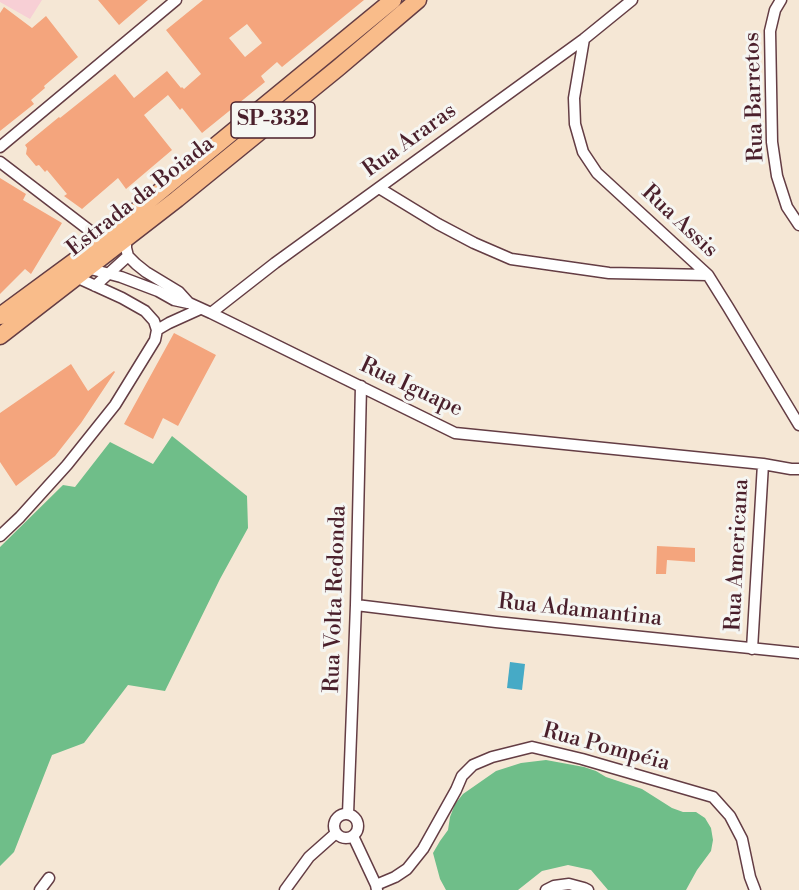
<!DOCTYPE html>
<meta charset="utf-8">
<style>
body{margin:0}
canvas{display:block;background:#f5e7d5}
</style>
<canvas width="799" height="890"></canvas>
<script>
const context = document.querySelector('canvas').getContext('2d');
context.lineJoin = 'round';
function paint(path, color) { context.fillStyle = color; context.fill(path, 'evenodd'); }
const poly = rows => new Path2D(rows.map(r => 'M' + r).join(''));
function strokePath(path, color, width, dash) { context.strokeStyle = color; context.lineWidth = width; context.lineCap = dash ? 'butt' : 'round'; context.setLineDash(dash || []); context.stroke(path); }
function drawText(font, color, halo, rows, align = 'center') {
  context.font = font + ' "Libre Bodoni",serif'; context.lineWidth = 6; context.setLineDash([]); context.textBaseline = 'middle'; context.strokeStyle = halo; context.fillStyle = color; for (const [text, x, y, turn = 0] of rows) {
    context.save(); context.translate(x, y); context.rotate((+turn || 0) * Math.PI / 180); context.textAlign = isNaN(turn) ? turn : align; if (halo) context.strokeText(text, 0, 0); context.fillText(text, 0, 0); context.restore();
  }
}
paint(poly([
 [0,0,42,0,30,19,0,2]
]), '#f7cfd5');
paint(poly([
 [172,436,247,496,248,528,220,579,165,691,128,685,84,743,52,755,14,852,0,866,0,547,63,485,75,487,110,442,153,464],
 [546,760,584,767,596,771,606,777,642,789,672,808,683,812,696,812,705,818,711,828,713,840,711,851,697,870,686,890,608,890,591,870,568,865,542,871,518,890,446,890,440,879,433,853,440,841,448,830,450,817,455,804,463,794,496,771,521,763]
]), '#6fbe89');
paint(poly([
 [510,662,525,664,522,690,507,688]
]), '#46aac6');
paint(poly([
 [98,0,148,0,119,25],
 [203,0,364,0,282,67,277,62,261,76,265,82,202,133,182,108,180,110,168,95,144,115,172,150,126,189,118,178,82,209,64,196,67,194,47,170,45,172,39,165,36,166,26,154,27,148,25,145,59,117,60,118,115,74,134,98,167,71,181,88,182,87,184,89,201,74,166,30],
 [247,24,262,43,245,57,229,38],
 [4,7,32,28,46,16,78,57,44,86,45,88,31,100,34,104,0,131,0,13],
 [0,178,26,194,23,200,62,223,31,274,25,269,0,294],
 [174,333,216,355,178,426,163,418,153,439,124,424],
 [71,364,88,391,114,371,115,372,81,423,55,456,16,486,0,462,0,413],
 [657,546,695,548,695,562,667,560,666,574,656,574]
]), '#f4a57d');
const street = poly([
 [781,0,775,10,770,31,772,142,777,176,787,207,799,225],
 [584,39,574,98,575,124,583,152,597,173,708,275,728,307,799,425],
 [0,147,176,0],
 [0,162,102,240],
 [379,188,438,224,474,243,511,259,609,273,708,275],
 [126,238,126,248,128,256,136,264,146,272,179,292,189,303,211,313,455,433,763,464,791,469,799,469],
 [87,268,121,277,158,291,174,300,188,303],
 [95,286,128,256],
 [211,313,275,263,584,39,632,0],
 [157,330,169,323,200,309],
 [0,536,20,517,67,465,115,405,155,340,157,330,154,321,145,311,122,298,76,277],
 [356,605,496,622,799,653],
 [752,649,763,464],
 '334 826a12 12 0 1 1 24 0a12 12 0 1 1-24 0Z',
 [348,814,356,605,361,386],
 [353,836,376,885,377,890],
 [376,885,395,877,407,869,423,849,456,790,462,776,473,765,492,757,532,747,582,759,713,797,730,816,742,839,750,877,755,890],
 [40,890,49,878],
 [285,890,309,857,336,833],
 [546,890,554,886,569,884,584,888,588,890]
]);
const primary = poly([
 [0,316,79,258,393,0],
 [0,336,177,199,338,68,418,0]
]);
strokePath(street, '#643d44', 13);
strokePath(primary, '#643d44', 19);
strokePath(street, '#fff', 10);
strokePath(primary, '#f9bc8a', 16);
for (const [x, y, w] of [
 [273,120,84]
]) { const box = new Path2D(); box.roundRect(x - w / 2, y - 18, w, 36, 4.5); context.fillStyle = '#f6f6f2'; context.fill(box); strokePath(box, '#4a1f2b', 1.5); }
drawText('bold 21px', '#4a1f2b', null, [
 ["SP-332",273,120]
]);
drawText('22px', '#4a1f2b', '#f6f6f2', [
 ["Rua Barretos",755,97,-92],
 ["Rua Araras",410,141,-36],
 ["Estrada da Boiada",141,197,-38],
 ["Rua Assis",679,222,43],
 ["Rua Iguape",411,388,25],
 ["Rua Americana",738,555,-87],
 ["Rua Volta Redonda",336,599,-88],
 ["Rua Adamantina",580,611,6],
 ["Rua Pompéia",606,748,15]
]);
</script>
